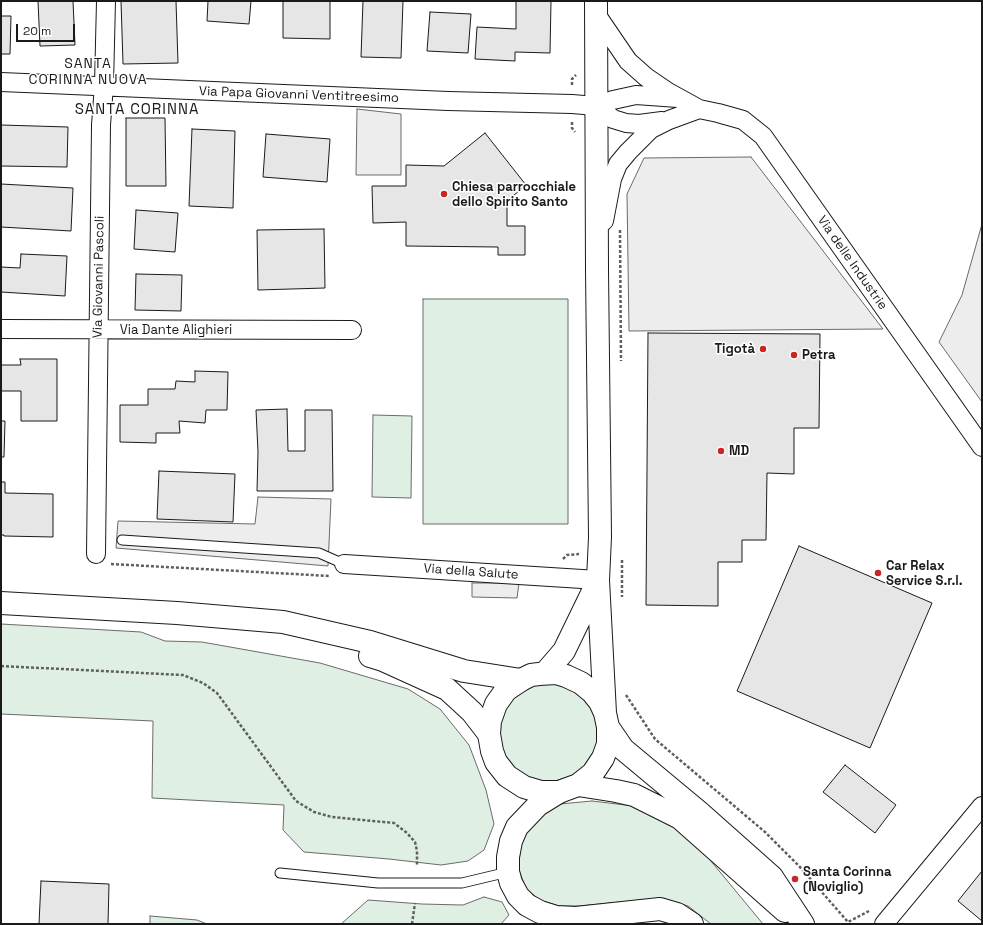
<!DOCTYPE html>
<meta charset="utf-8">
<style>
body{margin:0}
#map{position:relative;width:983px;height:925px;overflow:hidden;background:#fff;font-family:"Space Grotesk",sans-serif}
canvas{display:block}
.frame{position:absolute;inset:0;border:2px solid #1a1a1a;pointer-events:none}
.scale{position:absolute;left:16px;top:24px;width:59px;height:18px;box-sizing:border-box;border:2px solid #1a1a1a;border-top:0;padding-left:5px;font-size:12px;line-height:14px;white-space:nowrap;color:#1a1a1a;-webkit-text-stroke:3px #fff;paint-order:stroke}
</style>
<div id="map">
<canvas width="983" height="925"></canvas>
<div class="frame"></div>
<div class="scale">20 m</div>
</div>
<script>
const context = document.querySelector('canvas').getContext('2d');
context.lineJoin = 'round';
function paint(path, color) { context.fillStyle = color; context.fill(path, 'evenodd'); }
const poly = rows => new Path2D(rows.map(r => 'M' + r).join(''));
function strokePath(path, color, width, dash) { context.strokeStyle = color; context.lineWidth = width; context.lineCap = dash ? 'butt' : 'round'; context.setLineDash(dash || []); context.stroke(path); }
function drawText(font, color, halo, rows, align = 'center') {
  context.font = font + ' "Space Grotesk",sans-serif'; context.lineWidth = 3; context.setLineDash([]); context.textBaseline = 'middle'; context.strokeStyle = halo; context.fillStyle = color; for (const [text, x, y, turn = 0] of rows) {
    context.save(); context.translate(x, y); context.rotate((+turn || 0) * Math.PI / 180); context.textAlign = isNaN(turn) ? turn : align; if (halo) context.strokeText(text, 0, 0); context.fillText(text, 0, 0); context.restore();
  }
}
const green = poly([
 [423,299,568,299,568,524,423,524,423,299],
 [373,415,412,416,411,498,372,497,373,415],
 [1,624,141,632,165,641,202,642,320,663,408,689,440,709,469,745,486,790,494,824,484,850,468,861,441,865,389,859,304,852,283,830,284,805,152,798,153,721,1,714,1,624],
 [546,679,579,689,598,718,599,736,595,752,584,767,571,776,555,781,539,781,524,776,511,765,501,752,498,720,514,692,546,679],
 [592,801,634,806,657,814,696,843,763,924,711,924,688,906,662,898,579,906,559,906,540,900,526,889,519,870,520,844,527,828,540,815,560,804,592,801],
 [484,897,502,902,509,915,501,924,341,924,368,900,422,904,463,905,484,897],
 [150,916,197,920,207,924,150,924,150,916]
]);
paint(green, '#e0efe3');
strokePath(green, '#6a6a6a', 1);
const parking = poly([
 [357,109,401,114,401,175,356,175,357,109],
 [751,157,883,329,629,331,627,194,644,158,751,157],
 [982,224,982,402,939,342,962,295,982,224],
 [258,497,331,499,328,566,116,548,118,521,255,524,258,497],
 [472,583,519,583,517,598,472,597,472,583]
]);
paint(parking, '#ededed');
strokePath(parking, '#6a6a6a', 1);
const building = poly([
 [38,1,73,1,75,45,40,46,38,1],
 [121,1,176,1,178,63,123,64,121,1],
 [208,1,251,1,249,24,207,21,208,1],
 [283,1,330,1,330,39,283,38,283,1],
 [363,1,403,1,401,58,361,57,363,1],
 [516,1,551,1,550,53,515,52,515,61,475,59,477,27,516,29,516,1],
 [430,12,471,14,468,53,427,51,430,12],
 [1,16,11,16,10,54,1,54,1,16],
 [126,118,165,118,166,186,126,186,126,118],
 [1,125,68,127,67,167,1,166,1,125],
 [192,129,235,131,233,208,189,206,192,129],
 [485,133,526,185,507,201,507,226,525,226,525,255,498,255,498,247,406,246,406,222,373,223,372,186,406,186,406,165,444,166,485,133],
 [266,134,330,139,327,182,263,177,266,134],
 [1,184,73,188,71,231,1,227,1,184],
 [136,210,178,213,175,252,134,249,136,210],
 [324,229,325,288,258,290,257,230,324,229],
 [21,254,67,256,65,296,1,292,1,267,20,268,21,254],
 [136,274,182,275,181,311,135,310,136,274],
 [648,333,820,334,819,428,794,428,794,474,767,473,766,540,742,540,742,562,718,562,718,606,646,605,648,333],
 [20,359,57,359,57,421,21,421,21,391,1,391,1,365,21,365,20,359],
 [195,371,228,372,227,410,206,410,205,423,179,421,180,433,156,433,156,443,120,442,120,405,148,405,148,389,175,389,176,381,195,382,195,371],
 [287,409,288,451,305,451,305,410,332,410,333,491,257,491,258,452,256,410,287,409],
 [1,421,5,421,4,457,1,457,1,421],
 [159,471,235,474,233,522,157,519,159,471],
 [1,482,5,482,5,493,53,494,53,537,4,536,4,535,1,535,1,482],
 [799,546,932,603,870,748,737,691,799,546],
 [845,765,896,805,875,833,823,792,845,765],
 [982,871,982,921,958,901,982,871],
 [41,881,109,884,108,924,39,924,41,881]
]);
paint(building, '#e6e6e6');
strokePath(building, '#1a1a1a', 1);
const service = poly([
 [122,540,319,553,344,564],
 [280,873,378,883,462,883,508,872]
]);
const minor = poly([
 [596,14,628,61,646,77,668,92,699,109,718,113,743,120,763,136,982,447],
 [1,82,448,101,572,104,596,106,613,100,636,95,678,98],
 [596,106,613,119,626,123,639,124,662,121],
 [604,221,612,179,618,164,628,152,651,129,669,120,699,109],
 [1,329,352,330],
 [96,554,101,125,104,85,106,1],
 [344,564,598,580],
 [884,924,982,806]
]);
const tertiary = poly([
 [559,792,538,805,517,827,511,841,508,857,508,872,511,883,518,896,527,905,540,912,556,917,576,918,660,909,677,914,692,924]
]);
const secondary = poly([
 [1,603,177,613,283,622,370,642,464,671,521,680],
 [370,656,383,660,447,689,472,712,489,734]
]);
const primary = poly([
 [596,1,597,269,600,537,598,580,605,713,608,727,608,744,603,758,593,773,578,785,559,792,541,792,524,787,507,776,496,762,492,751,489,734,490,721,496,704,506,690,521,680,531,675,539,674,556,673,566,676,581,683,592,692,600,702,605,713],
 [545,673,564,651,597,583],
 [608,727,623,749,700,813,772,877,803,924],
 [578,785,616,791,634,795,680,818,785,911]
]);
strokePath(service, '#1a1a1a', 11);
strokePath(minor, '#1a1a1a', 20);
strokePath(tertiary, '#1a1a1a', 24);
strokePath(secondary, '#1a1a1a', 24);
strokePath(primary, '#1a1a1a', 24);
strokePath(poly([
 [572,85,572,79,576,75],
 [572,122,572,128,575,132],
 [620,230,621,361],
 [563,559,567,555,579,554],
 [622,560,622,597],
 [111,564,330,576],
 [1,666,183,675,203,683,217,693,296,801,314,812,332,817,394,823,407,833,415,842,417,851,417,866],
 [626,695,655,739,765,832,799,866,848,922,869,911],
 [412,924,415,903]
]), '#5f5f5f', 2.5, [3, 2]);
strokePath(service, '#fff', 9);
strokePath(minor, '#fff', 18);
strokePath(tertiary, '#fff', 22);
strokePath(secondary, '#fff', 22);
strokePath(primary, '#fff', 22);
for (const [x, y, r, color] of [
 [444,194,4,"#c62828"],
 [763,349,4,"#c62828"],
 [794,355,4,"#c62828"],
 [721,451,4,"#c62828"],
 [878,573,4,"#c62828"],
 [795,879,4,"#c62828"]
]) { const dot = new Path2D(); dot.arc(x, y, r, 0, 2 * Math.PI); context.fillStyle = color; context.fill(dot); strokePath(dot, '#fff', 1.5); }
drawText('13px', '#1a1a1a', '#fff', [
 ["Via Papa Giovanni Ventitreesimo",299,95,2],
 ["Via delle Industrie",852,263,55],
 ["Via Giovanni Pascoli",99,277,-89],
 ["Via Dante Alighieri",176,330],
 ["Via della Salute",471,572,4]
]);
drawText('bold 13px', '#1a1a1a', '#fff', [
 ["Chiesa parrocchiale",452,187],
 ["dello Spirito Santo",452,202],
 ["Tigotà",755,349,"right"],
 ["Petra",802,355],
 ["MD",729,451],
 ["Car Relax",886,566],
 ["Service S.r.l.",886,581],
 ["Santa Corinna",803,872],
 ["(Noviglio)",803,887]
], 'left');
context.letterSpacing = '1px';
drawText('14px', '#1a1a1a', '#fff', [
 ["SANTA",88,64],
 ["CORINNA NUOVA",88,80]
]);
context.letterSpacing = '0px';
context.letterSpacing = '1px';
drawText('15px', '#1a1a1a', '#fff', [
 ["SANTA CORINNA",137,110]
]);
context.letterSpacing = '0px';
</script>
